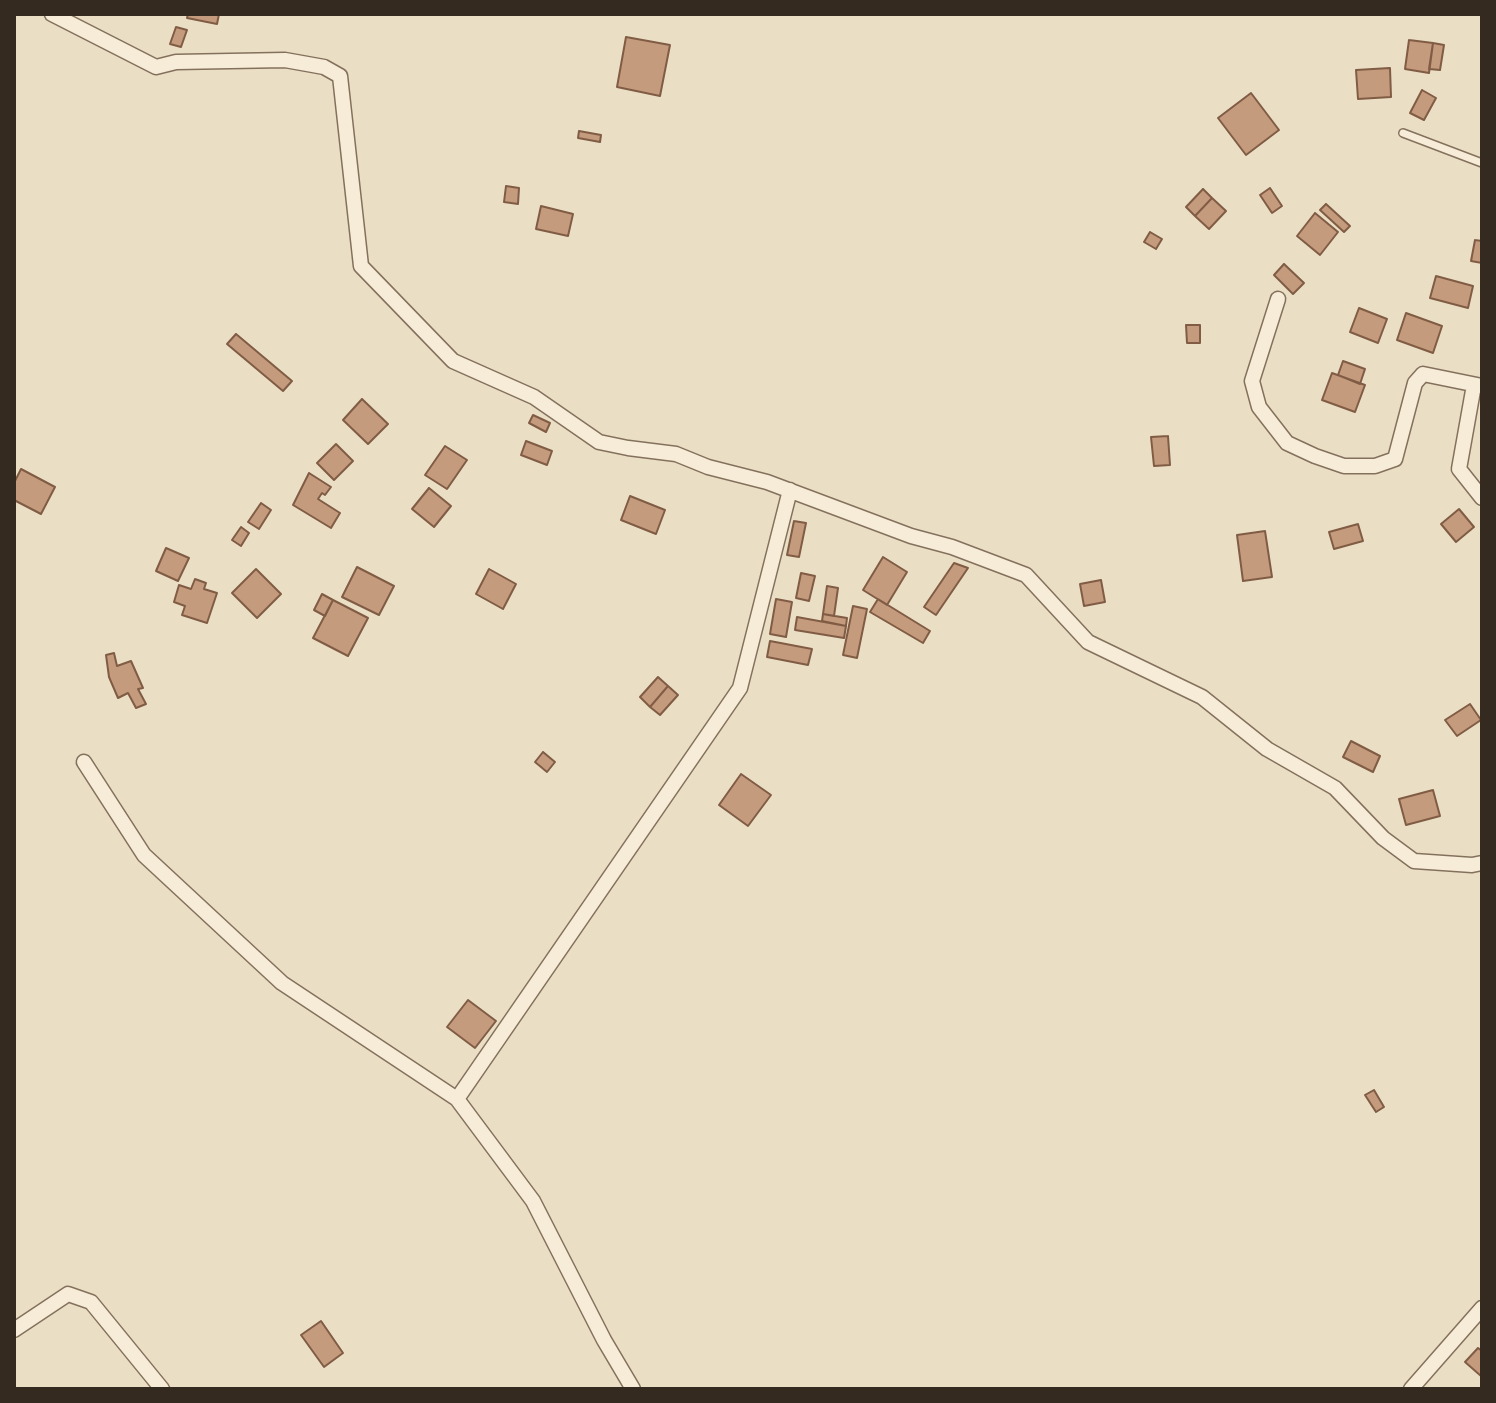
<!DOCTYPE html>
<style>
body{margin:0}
#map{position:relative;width:1496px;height:1403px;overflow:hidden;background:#eadfc5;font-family:"Playfair Display",serif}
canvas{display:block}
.frame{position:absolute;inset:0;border:16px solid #352a1f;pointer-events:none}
</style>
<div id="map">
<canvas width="1496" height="1403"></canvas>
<div class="frame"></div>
</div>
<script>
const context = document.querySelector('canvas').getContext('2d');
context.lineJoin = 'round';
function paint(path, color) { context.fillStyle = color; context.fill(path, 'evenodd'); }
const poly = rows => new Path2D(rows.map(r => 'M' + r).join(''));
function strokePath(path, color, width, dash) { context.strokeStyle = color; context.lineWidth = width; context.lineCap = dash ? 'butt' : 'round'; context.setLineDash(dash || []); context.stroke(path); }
const building = poly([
 [188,14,219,14,217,24,187,18,188,14],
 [176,27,187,30,181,47,170,44,176,27],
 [626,37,670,45,660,96,617,87,626,37],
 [1409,40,1433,43,1429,73,1405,69,1409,40],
 [1433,43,1444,45,1440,70,1429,69,1433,43],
 [1390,68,1391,97,1358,99,1356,70,1390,68],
 [1422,90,1436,98,1424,120,1410,113,1422,90],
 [1251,93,1279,130,1246,155,1218,118,1251,93],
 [579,131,601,135,600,142,578,138,579,131],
 [506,186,519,188,518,204,504,202,506,186],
 [1270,188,1282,206,1272,213,1260,195,1270,188],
 [1203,189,1212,198,1195,216,1186,207,1203,189],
 [1212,198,1226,211,1209,229,1195,216,1212,198],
 [1326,204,1350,226,1344,232,1320,210,1326,204],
 [541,206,573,214,568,236,536,229,541,206],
 [1315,213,1338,232,1320,255,1297,236,1315,213],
 [1150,232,1162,239,1156,249,1144,242,1150,232],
 [1475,240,1482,241,1482,263,1471,261,1475,240],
 [1284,264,1304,283,1293,294,1274,275,1284,264],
 [1436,276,1473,286,1468,308,1430,298,1436,276],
 [1359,308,1387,319,1378,343,1350,332,1359,308],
 [1406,313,1442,326,1433,353,1397,340,1406,313],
 [1186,325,1200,325,1200,343,1187,343,1186,325],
 [236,334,292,381,283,391,227,344,236,334],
 [1343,361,1365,369,1360,384,1338,375,1343,361],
 [1332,373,1365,385,1355,412,1322,400,1332,373],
 [362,399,388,424,368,444,343,420,362,399],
 [533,415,550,423,546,432,529,423,533,415],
 [1168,436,1170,465,1154,466,1151,437,1168,436],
 [526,441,552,451,547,465,521,455,526,441],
 [336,444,353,461,334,480,317,463,336,444],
 [445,446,467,460,447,489,425,475,445,446],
 [21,469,55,487,41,514,14,500,14,483,21,469],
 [309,473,331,487,325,495,322,493,318,499,340,513,331,528,293,505,309,473],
 [429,488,451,506,434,527,412,509,429,488],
 [630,496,665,510,656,534,621,520,630,496],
 [261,503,271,510,259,529,248,522,261,503],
 [1459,509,1474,527,1456,542,1441,524,1459,509],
 [794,521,806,523,799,557,787,555,794,521],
 [1358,524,1363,541,1334,549,1329,532,1358,524],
 [241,527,249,533,241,546,232,540,241,527],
 [1265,531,1272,577,1243,581,1237,535,1265,531],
 [166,548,189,558,178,581,156,571,166,548],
 [883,557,907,572,887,605,863,590,883,557],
 [954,563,968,568,936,615,924,607,954,563],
 [357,567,394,586,379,615,342,597,357,567],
 [256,569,281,594,257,618,232,593,256,569],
 [489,569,516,584,503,609,476,594,489,569],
 [801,573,815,576,809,601,796,598,801,573],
 [195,579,206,583,204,589,217,593,207,623,182,615,185,606,174,602,179,585,191,589,195,579],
 [1101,580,1105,602,1084,606,1080,584,1101,580],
 [827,586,838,588,834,616,823,614,827,586],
 [322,594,333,600,325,616,314,610,322,594],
 [776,599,792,602,786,637,770,634,776,599],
 [878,599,930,631,923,643,870,612,878,599],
 [333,600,368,618,348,656,313,638,333,600],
 [853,606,867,609,857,658,843,655,853,606],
 [823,614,847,618,846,626,822,621,823,614],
 [797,617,846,626,844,638,795,630,797,617],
 [770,641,812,649,808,665,767,657,770,641],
 [114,653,117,666,131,661,143,688,138,689,146,704,136,708,128,693,118,698,109,677,106,655,114,653],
 [658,677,668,686,650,707,640,697,658,677],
 [668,686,678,695,660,715,650,707,668,686],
 [1470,704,1481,720,1457,736,1445,720,1470,704],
 [1351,741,1380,756,1373,772,1343,757,1351,741],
 [543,752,555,762,547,772,535,762,543,752],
 [741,774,771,795,748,826,719,805,741,774],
 [1433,790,1440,816,1406,825,1399,799,1433,790],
 [468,1000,496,1021,475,1048,447,1027,468,1000],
 [1374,1090,1384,1107,1376,1112,1365,1095,1374,1090],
 [321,1321,343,1353,324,1367,301,1335,321,1321],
 [1478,1348,1482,1351,1481,1376,1465,1362,1478,1348]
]);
paint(building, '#c59b7e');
strokePath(building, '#815c44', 2);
const lane = poly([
 [1403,133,1482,163]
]);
const street = poly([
 [52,14,156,67,176,62,285,60,324,67,340,76,361,266,453,361,534,397,599,442,628,448,676,454,708,467,767,482,911,536,952,547,1026,575,1088,642,1202,697,1267,749,1335,788,1383,838,1414,861,1472,865,1482,863],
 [1278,299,1252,381,1259,407,1287,443,1315,456,1344,466,1375,466,1395,459,1415,383,1423,374,1482,386],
 [1474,385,1459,469,1482,498],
 [84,762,144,855,282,983,457,1099,533,1201,604,1340,633,1389],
 [457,1099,740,688,790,490],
 [14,1330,68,1294,91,1302,162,1389],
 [1411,1389,1482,1308]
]);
strokePath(lane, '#84715d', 10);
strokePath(street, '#84715d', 17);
strokePath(lane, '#f6ecd7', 7);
strokePath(street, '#f6ecd7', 14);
</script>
